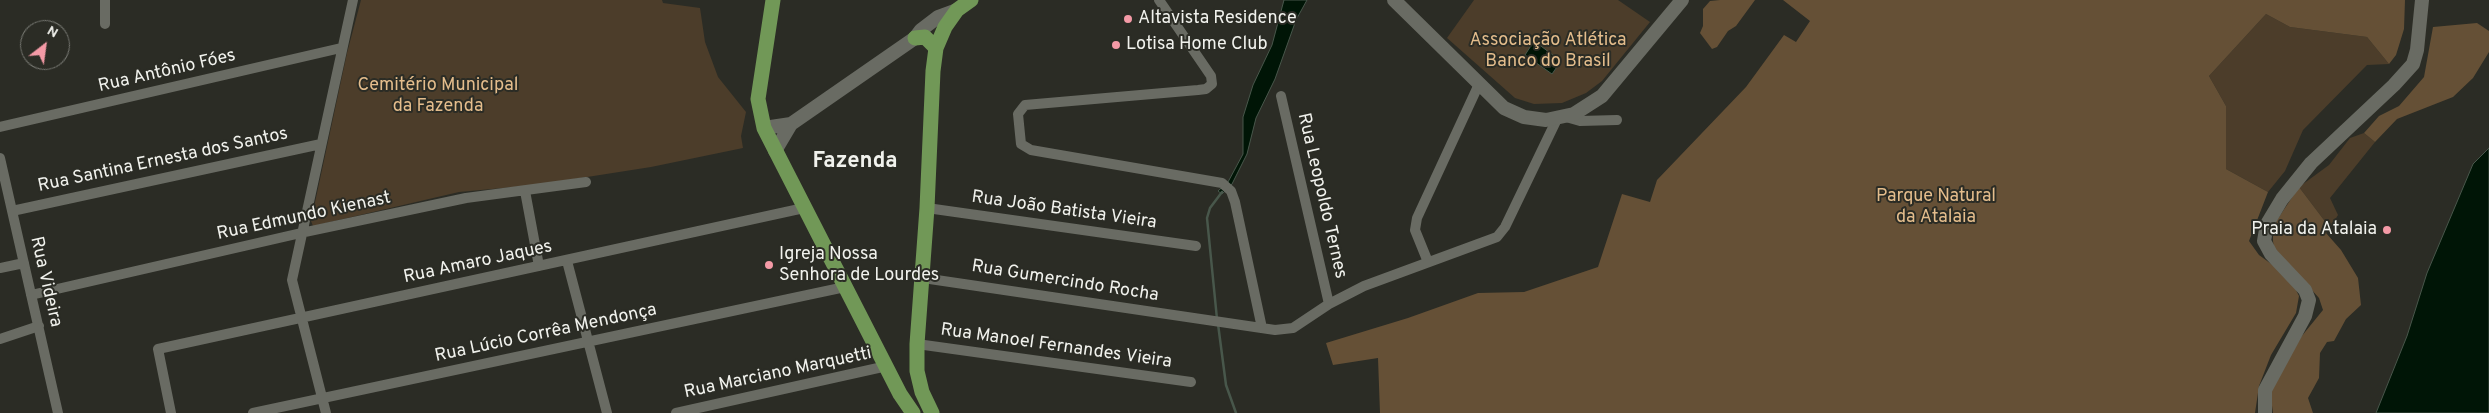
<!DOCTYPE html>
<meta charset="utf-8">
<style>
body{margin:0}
#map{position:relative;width:2489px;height:413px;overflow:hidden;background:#2b2c25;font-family:Overpass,sans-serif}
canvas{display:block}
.north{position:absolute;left:20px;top:20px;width:50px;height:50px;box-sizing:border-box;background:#2b2c25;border:1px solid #7a7b75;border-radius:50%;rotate:30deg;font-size:14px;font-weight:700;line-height:20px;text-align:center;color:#f1f2ed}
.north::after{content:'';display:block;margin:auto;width:18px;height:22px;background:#f49aa6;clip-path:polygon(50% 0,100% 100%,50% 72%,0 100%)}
</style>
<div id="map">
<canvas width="2489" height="413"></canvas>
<div class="north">N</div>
</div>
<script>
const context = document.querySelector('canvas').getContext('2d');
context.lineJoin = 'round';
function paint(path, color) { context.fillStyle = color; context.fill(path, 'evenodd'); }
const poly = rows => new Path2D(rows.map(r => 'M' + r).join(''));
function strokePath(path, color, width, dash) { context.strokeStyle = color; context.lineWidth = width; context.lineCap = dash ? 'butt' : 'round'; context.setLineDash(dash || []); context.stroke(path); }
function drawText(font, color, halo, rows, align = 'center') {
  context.font = font + ' Overpass,sans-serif'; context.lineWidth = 4; context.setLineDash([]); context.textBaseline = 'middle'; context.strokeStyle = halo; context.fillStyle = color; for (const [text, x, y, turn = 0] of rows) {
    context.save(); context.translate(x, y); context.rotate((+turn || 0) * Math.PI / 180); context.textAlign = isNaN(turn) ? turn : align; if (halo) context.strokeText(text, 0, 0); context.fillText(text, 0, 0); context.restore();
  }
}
paint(poly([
 [361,0,662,0,663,3,700,8,705,42,718,77,746,112,741,136,743,148,651,167,536,185,459,192,313,226,311,221,347,53],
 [1474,0,1618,0,1650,22,1602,81,1586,93,1562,103,1534,104,1515,98,1447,38],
 [2266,14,2290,27,2367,37,2389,64,2367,65,2303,130,2285,171,2268,192,2226,169,2226,106,2209,76],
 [2364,133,2375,142,2330,198,2338,215,2330,228,2299,187,2329,165,2350,138]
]), '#4c3d2a');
paint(poly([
 [1720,0,1755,0,1736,26,1728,31,1717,47,1712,49,1700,33,1703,26,1703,9,1710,1],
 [1783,0,2405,0,2404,29,2396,55,2389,64,2367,37,2290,27,2266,14,2209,76,2226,106,2226,169,2268,192,2249,241,2259,255,2274,266,2294,286,2299,296,2296,313,2271,355,2259,386,2255,413,1380,413,1378,358,1333,365,1326,343,1408,318,1478,293,1524,292,1598,267,1622,194,1650,202,1657,180,1746,87,1784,35,1796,42,1810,21],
 [2477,23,2489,31,2489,52,2473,78,2453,97,2397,119,2375,142,2364,133,2379,116,2399,106,2424,77,2433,27],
 [2299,187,2330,228,2326,233,2341,250,2358,278,2361,305,2346,319,2334,341,2327,342,2320,353,2319,378,2308,398,2313,413,2273,413,2270,391,2301,337,2323,310,2319,298,2274,248,2273,241,2273,226]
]), '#655036');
const water = poly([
 [1284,0,1307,0,1296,20,1275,79,1256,118,1247,154,1232,184,1222,194,1218,191,1228,182,1243,154,1243,117,1253,85,1272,45,1284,0],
 [1534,41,1561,61,1552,74,1525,55,1534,41],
 [2489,148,2489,413,2376,413,2407,336,2427,273,2473,164,2489,148]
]);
paint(water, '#001506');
strokePath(water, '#48574b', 1);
strokePath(poly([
 [1217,319,1207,218,1210,208,1222,192],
 [1218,324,1226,385,1236,413]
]), '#48574b', 2.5);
strokePath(poly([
 [1159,0,1211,76,1212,84,1206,89,1198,90,1025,105,1018,114,1021,144,1031,150,1222,183,1231,191,1235,202,1262,328],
 [105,24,105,0],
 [1281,96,1329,304],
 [1566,117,1580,121,1617,120],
 [0,127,341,48],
 [0,158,58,413],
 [525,191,539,266],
 [927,208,1196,246],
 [12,211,321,144],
 [567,261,607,413],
 [1428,262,1415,230,1417,218,1479,84],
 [0,268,24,263],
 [923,278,1275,330,1293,328,1329,304,1364,286,1497,237,1505,227,1557,119],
 [31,295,301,233,466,198,586,182],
 [0,339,39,326],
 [917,344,1191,382],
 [171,413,158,349,804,208],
 [253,413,845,287],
 [326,413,292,280,353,0],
 [676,413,887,366]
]), '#696b63', 10);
strokePath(poly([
 [1394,0,1504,108,1524,117,1546,120,1574,114,1602,96,1682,0],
 [764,128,791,124],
 [775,151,791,124,915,38,921,30,938,17,957,10],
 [2265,413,2265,390,2305,316,2309,300,2305,290,2271,254,2264,241,2267,224,2282,199,2311,163,2394,85,2413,64,2417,50,2422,0]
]), '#696b63', 14);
strokePath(poly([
 [773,0,758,99,764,128,900,394,913,413],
 [915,38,925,37,936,48],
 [932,413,922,392,917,371,917,344,927,208,933,71,936,48,945,27,957,10,971,0]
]), '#719857', 15);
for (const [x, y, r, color] of [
 [1128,19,5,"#f49aa6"],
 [1116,45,5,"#f49aa6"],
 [2387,230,5,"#f49aa6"],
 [769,265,5,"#f49aa6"]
]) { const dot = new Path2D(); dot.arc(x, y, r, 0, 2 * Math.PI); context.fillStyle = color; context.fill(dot); strokePath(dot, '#2b2c25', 2); }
drawText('18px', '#f1f2ed', '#2b2c25', [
 ["Altavista Residence",1138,19],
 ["Lotisa Home Club",1126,45],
 ["Praia da Atalaia",2377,230,"right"],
 ["Igreja Nossa",779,255],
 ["Senhora de Lourdes",779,276]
], 'left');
drawText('18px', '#e4bd8c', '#2b2c25', [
 ["Associação Atlética",1548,41],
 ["Banco do Brasil",1548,62],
 ["Cemitério Municipal",438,86],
 ["da Fazenda",438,107],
 ["Parque Natural",1936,197],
 ["da Atalaia",1936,218]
]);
drawText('18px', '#f1f2ed', '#2b2c25', [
 ["Rua Antônio Fóes",167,72,-13],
 ["Rua Santina Ernesta dos Santos",163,161,-12],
 ["Rua Leopoldo Ternes",1321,196,77],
 ["Rua João Batista Vieira",1064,211,8],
 ["Rua Edmundo Kienast",304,217,-12],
 ["Rua Amaro Jaques",478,263,-12],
 ["Rua Videira",45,282,77],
 ["Rua Gumercindo Rocha",1065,282,9],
 ["Rua Lúcio Corrêa Mendonça",546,334,-12],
 ["Rua Manoel Fernandes Vieira",1056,347,8],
 ["Rua Marciano Marquetti",778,374,-12]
]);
drawText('bold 22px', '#f1f2ed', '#2b2c25', [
 ["Fazenda",855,163]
]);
</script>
